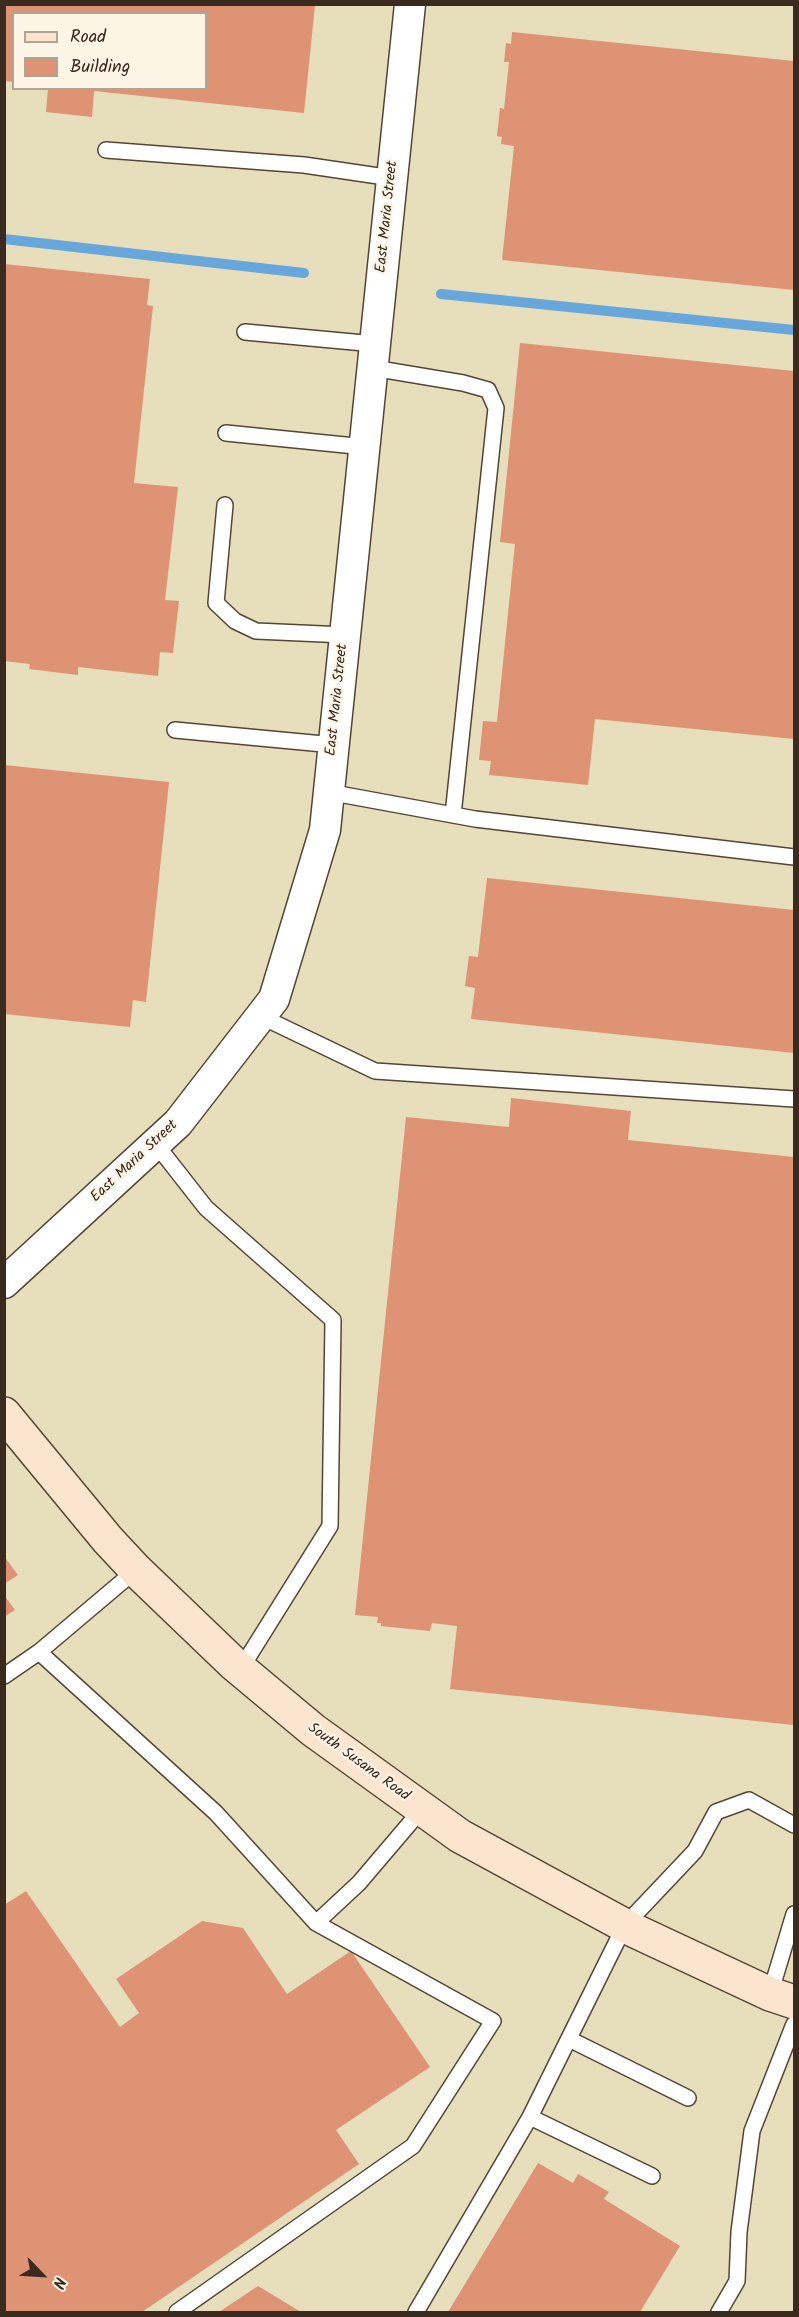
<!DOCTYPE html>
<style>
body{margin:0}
#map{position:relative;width:799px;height:2317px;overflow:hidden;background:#e7dfbb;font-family:Kalam,sans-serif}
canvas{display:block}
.frame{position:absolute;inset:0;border:6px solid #3b2a1e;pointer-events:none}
.legend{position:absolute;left:12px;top:12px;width:195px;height:78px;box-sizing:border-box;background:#fcf5e5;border:2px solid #afa495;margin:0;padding:8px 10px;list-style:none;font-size:18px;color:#3b2a1e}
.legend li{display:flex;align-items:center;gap:12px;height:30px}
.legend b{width:30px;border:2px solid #afa495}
.north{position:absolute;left:12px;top:2245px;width:60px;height:60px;-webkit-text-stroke:4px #fcf5e5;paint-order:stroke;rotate:115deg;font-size:16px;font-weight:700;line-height:24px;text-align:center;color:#3b2a1e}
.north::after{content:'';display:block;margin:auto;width:21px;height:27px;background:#3b2a1e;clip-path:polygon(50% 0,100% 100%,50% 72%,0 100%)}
</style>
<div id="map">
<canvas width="799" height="2317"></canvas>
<div class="frame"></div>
<ul class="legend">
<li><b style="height:8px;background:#fbe5cf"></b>Road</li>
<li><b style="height:16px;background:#dd9374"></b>Building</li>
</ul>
<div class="north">N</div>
</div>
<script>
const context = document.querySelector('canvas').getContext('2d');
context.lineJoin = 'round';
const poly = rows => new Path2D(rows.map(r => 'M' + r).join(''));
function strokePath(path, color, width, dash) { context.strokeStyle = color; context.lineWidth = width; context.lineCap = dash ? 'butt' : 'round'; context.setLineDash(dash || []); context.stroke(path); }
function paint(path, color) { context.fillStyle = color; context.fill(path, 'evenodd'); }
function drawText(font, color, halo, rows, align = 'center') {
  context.font = font + ' Kalam,sans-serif'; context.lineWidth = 4.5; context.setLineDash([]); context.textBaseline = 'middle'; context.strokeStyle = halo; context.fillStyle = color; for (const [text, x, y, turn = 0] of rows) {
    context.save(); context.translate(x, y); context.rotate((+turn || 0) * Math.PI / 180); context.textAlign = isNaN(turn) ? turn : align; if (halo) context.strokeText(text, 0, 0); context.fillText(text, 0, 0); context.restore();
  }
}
strokePath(poly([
 [4,239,304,273],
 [441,294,794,330]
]), '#68a7db', 10);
paint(poly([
 [5,5,315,5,304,113,94,91,92,117,46,112,48,88,206,88,206,14,14,14,14,82,5,81],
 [512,32,794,61,794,290,502,260,514,146,501,144,502,137,497,136,500,108,504,109,509,62,504,62,506,43,511,44],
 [4,264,150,279,147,305,153,306,134,483,178,487,165,600,179,601,173,653,160,652,158,676,78,667,78,675,29,669,30,664,4,661],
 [520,343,794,371,794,739,595,719,588,785,489,775,491,761,479,760,483,721,497,722,515,544,500,542],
 [4,765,169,782,146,1002,133,1000,130,1027,4,1014],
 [487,878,794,910,794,1053,471,1019,475,988,465,986,469,956,478,957],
 [511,1098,631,1111,628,1140,794,1157,794,1725,450,1689,457,1626,432,1623,430,1631,381,1626,381,1623,377,1623,378,1617,355,1615,406,1117,509,1127],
 [4,1556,18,1575,4,1584],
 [4,1595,15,1610,4,1617],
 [26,1891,120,2027,139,2013,116,1979,202,1921,243,1928,287,1994,351,1951,430,2067,336,2130,359,2164,142,2312,4,2312,4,1905],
 [538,2163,573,2183,578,2174,609,2192,604,2199,680,2246,640,2312,448,2312],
 [258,2286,301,2312,219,2312]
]), '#dd9374');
const lane = poly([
 [106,150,304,165,392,178],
 [245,332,375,344],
 [373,368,463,383,488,390,496,408,453,815],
 [226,433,365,447],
 [225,505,216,603,235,621,256,631,345,635],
 [175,730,334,745],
 [328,792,475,819,794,857],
 [260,1016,375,1071,794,1099],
 [155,1143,206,1208,333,1320,330,1526,240,1670],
 [39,1652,216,1813,316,1923,493,2021,413,2146,177,2312],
 [4,1676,39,1652,136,1570],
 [316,1923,359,1883,422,1809],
 [770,1994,794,1914],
 [569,2039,688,2098],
 [530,2117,652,2176],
 [416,2312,530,2117,625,1925,695,1851,716,1812,749,1800,794,1825],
 [719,2312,737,2281,739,2232,752,2131,794,2024]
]);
const street = poly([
 [4,1283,178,1123,274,999,325,830,410,4]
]);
const secondary = poly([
 [4,1414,108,1540,136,1570,234,1664,313,1730,460,1836,633,1930,770,1994,794,2002]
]);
strokePath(lane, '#554536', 18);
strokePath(street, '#554536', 33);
strokePath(secondary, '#554536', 36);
strokePath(lane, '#fff', 15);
strokePath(street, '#fff', 30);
strokePath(secondary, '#fbe5cf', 33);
drawText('15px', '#3b2a1e', '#fcf5e5', [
 ["East Maria Street",388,217,-84],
 ["East Maria Street",338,700,-84],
 ["East Maria Street",135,1162,-43],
 ["South Susana Road",358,1763,36]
]);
</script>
